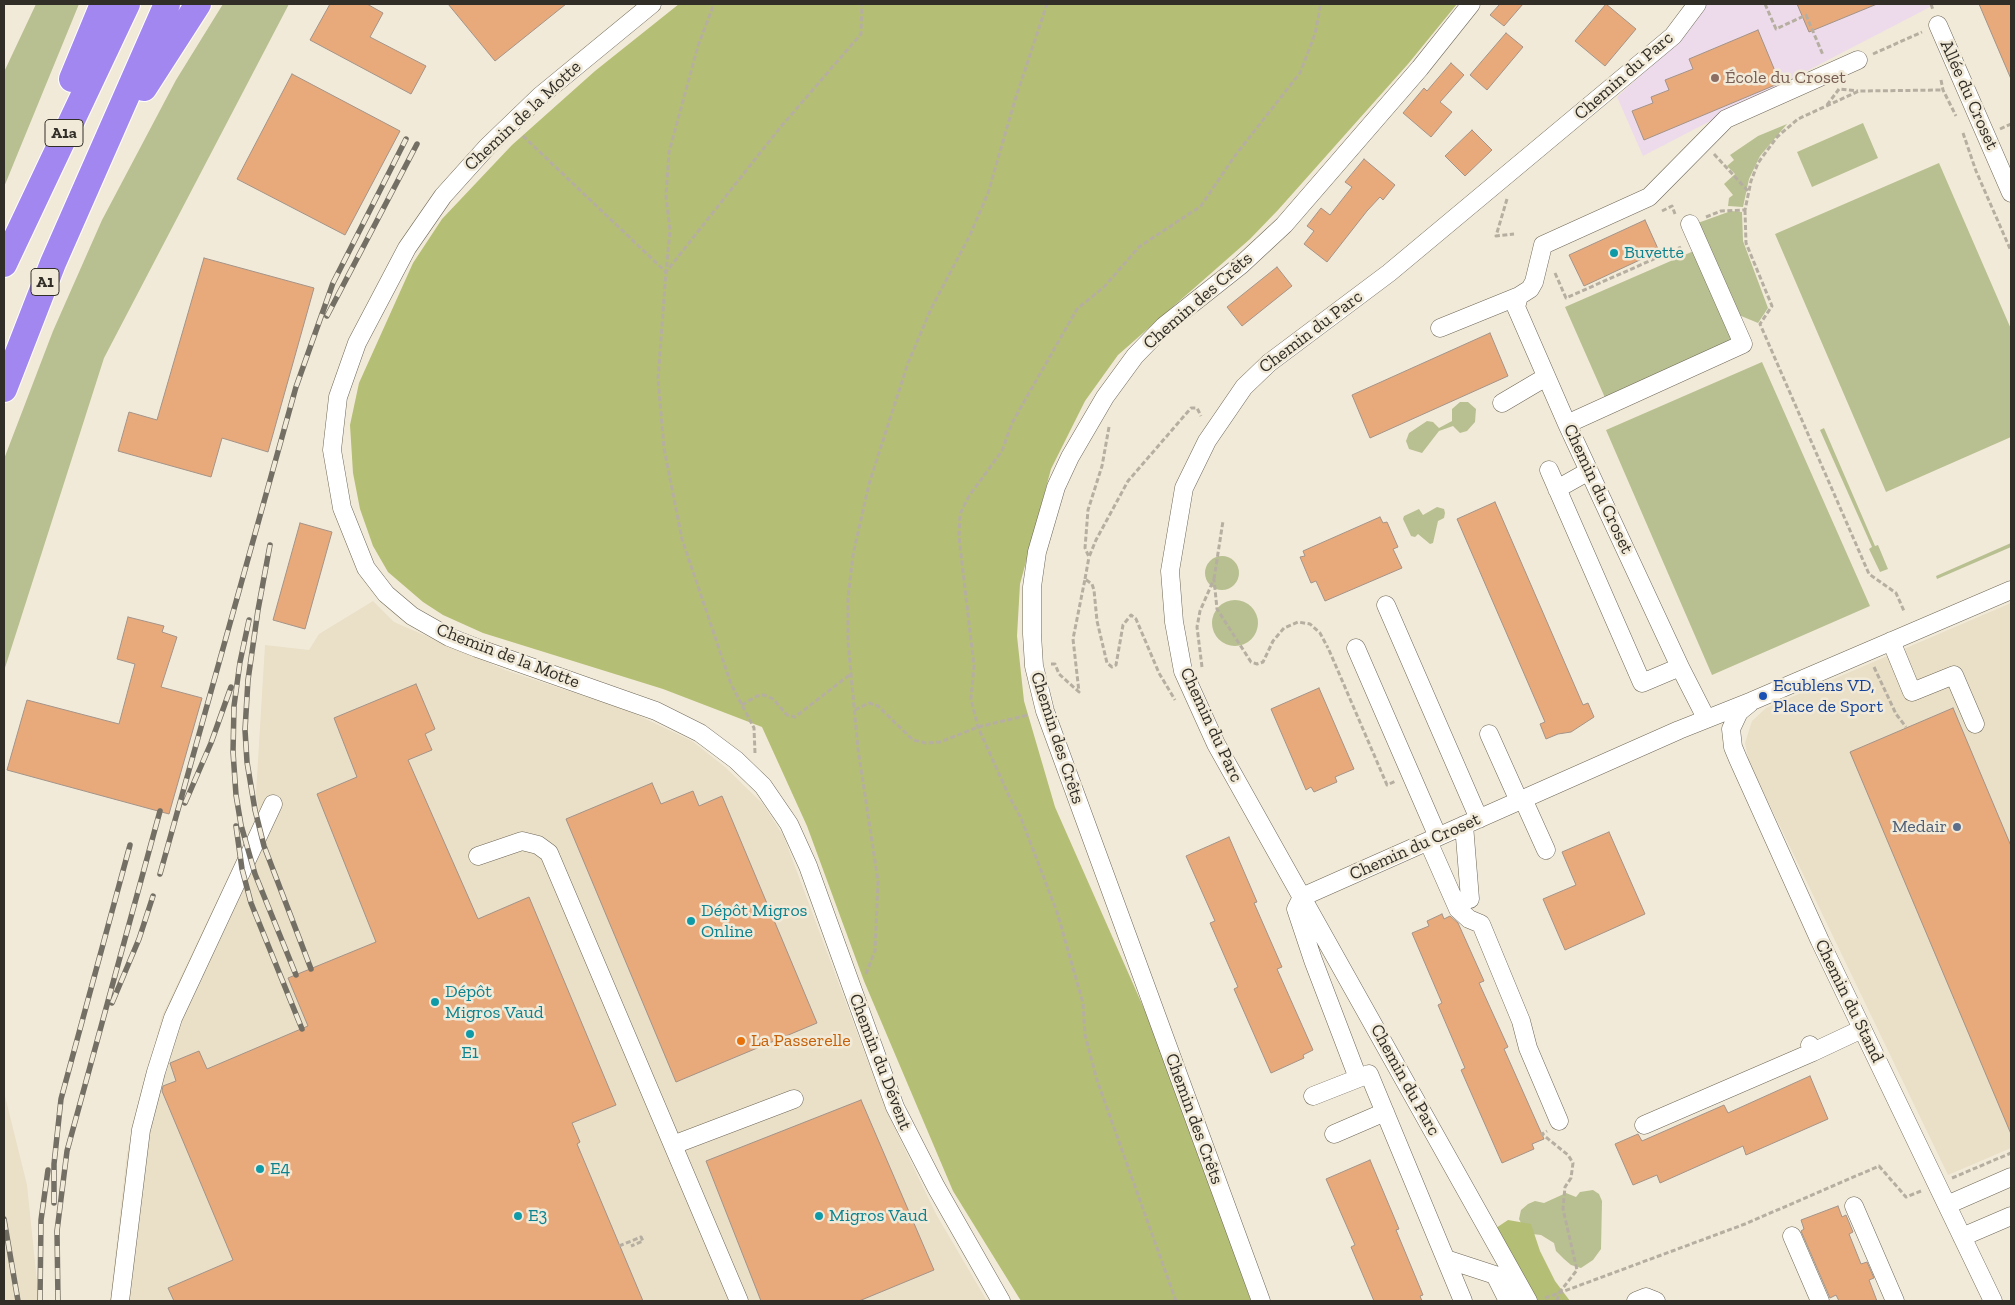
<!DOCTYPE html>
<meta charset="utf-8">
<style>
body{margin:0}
#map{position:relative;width:2015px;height:1305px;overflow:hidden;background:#f2ead8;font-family:"Zilla Slab",serif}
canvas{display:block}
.frame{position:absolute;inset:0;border:5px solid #302e27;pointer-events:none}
</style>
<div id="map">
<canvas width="2015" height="1305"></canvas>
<div class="frame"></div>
</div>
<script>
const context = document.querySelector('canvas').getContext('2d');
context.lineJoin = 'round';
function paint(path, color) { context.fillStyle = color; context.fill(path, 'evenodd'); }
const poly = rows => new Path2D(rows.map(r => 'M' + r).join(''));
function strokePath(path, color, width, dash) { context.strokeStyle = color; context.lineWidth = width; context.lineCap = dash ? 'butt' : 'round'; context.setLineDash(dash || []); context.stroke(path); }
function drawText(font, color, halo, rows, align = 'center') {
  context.font = font + ' "Zilla Slab",serif'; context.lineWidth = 5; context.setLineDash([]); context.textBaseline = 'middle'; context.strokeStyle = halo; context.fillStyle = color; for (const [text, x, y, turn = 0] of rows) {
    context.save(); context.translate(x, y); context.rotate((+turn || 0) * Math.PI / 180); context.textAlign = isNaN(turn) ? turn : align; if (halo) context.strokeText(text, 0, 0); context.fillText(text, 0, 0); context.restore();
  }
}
paint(poly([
 [373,601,394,622,505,670,629,711,692,741,725,767,763,804,784,837,886,1110,936,1214,987,1301,110,1301,127,1153,162,1016,259,813,256,793,265,645,309,650,319,634],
 [2011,603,2011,1148,1948,1175,1749,762,1745,743,1752,721,1766,708],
 [4,1092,27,1185,39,1301,4,1301]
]), '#eadfc7');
paint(poly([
 [1707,4,1936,4,1643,156,1617,97,1686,34]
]), '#eddbec');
paint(poly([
 [36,4,79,4,4,187,4,72],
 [223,4,289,4,104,358,4,671,4,459,53,331,102,220,176,80],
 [1863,123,1878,158,1812,187,1797,152],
 [1787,124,1760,156,1749,179,1743,207,1728,206,1729,198,1733,195,1724,184,1735,174,1727,166,1734,160,1730,155,1758,136],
 [1939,163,2011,329,2011,437,1886,492,1775,234],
 [1731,211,1742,212,1743,241,1768,308,1758,323,1734,313,1695,224],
 [1696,250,1733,340,1606,400,1565,307],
 [1762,362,1870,606,1712,675,1606,430],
 [1460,402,1468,402,1476,409,1475,422,1467,431,1460,433,1453,426,1439,431,1422,453,1409,449,1406,441,1409,433,1427,421,1433,422,1439,428,1452,421,1452,409],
 [1824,428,1875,546,1878,545,1888,569,1880,572,1869,549,1872,547,1820,430],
 [1437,507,1444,509,1445,513,1444,518,1438,521,1433,543,1430,544,1418,534,1415,537,1411,536,1403,519,1404,516,1419,509,1423,515],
 [2011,543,2011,547,1937,579,1936,576],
 '1205 573a17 17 0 1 1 34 0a17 17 0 1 1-34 0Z',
 '1212 623a23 23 0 1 1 46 0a23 23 0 1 1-46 0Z',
 [1593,1190,1599,1194,1602,1201,1601,1249,1593,1260,1581,1268,1571,1265,1564,1259,1556,1251,1554,1243,1541,1235,1532,1234,1523,1227,1519,1219,1521,1210,1528,1204,1535,1201,1544,1203,1566,1193,1576,1197,1580,1192]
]), '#b8c091');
paint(poly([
 [679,4,1457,4,1408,64,1278,210,1250,239,1118,355,1085,401,1051,469,1020,584,1017,636,1024,701,1055,807,1168,1063,1251,1301,1021,1301,953,1191,864,981,807,826,762,727,663,689,483,633,443,615,423,602,388,572,373,546,360,509,353,473,350,425,359,383,413,263,442,219,512,145,595,71],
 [1508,1220,1531,1224,1540,1251,1555,1281,1570,1301,1520,1301,1490,1232]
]), '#b4be75');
const building = poly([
 [330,4,367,4,383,13,370,37,426,66,411,94,310,40,330,4],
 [448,4,566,4,495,61,448,4],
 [1500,4,1523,4,1504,26,1490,15,1500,4],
 [1606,4,1636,29,1605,66,1575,41,1606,4],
 [1797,4,1877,4,1809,32,1797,4],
 [1979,4,2011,4,2011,79,1979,4],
 [1758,30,1780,83,1644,140,1632,111,1653,103,1651,97,1669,90,1665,80,1693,69,1689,59,1758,30],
 [1506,33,1523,47,1487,90,1470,75,1506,33],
 [1451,63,1464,75,1440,102,1452,112,1431,137,1403,113,1424,88,1427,91,1451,63],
 [292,74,400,131,345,235,237,179,292,74],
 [1472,130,1492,150,1465,176,1445,156,1472,130],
 [1364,159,1395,185,1383,200,1380,197,1367,211,1327,262,1304,244,1314,231,1307,226,1321,208,1330,215,1352,187,1345,182,1364,159],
 [1645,220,1659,251,1584,286,1569,255,1645,220],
 [204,258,314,288,268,452,222,438,211,477,118,451,129,412,157,420,204,258],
 [1277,267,1292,286,1242,326,1227,307,1277,267],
 [1490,333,1508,376,1370,438,1352,395,1490,333],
 [1495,502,1583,705,1588,703,1594,717,1571,732,1558,734,1546,739,1540,724,1545,722,1457,519,1495,502],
 [1380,517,1383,523,1387,522,1398,547,1393,549,1402,568,1325,601,1316,581,1311,583,1300,557,1305,556,1303,551,1380,517],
 [300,523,332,532,305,629,273,620,300,523],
 [128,617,164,626,162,632,177,637,161,687,202,698,169,814,7,770,27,700,119,724,135,664,117,659,128,617],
 [416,684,435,729,425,734,432,750,408,760,478,919,529,897,616,1105,572,1123,580,1142,577,1144,643,1301,174,1301,168,1288,233,1260,162,1091,163,1086,176,1081,170,1063,199,1051,207,1069,308,1026,288,978,376,942,317,794,357,777,334,718,416,684],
 [1319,688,1354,769,1335,777,1337,782,1314,792,1311,787,1306,790,1271,709,1319,688],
 [1953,708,2011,846,2011,1134,1850,752,1953,708],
 [652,783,661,804,693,791,699,806,722,796,817,1023,676,1082,566,819,652,783],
 [1609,832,1645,914,1565,950,1543,899,1576,885,1562,852,1609,832],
 [1229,837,1257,902,1254,903,1282,967,1277,969,1313,1050,1303,1055,1304,1058,1271,1073,1234,989,1238,987,1210,923,1215,921,1186,856,1229,837],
 [1442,914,1444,919,1450,916,1458,923,1484,981,1479,983,1508,1047,1504,1049,1544,1139,1532,1144,1534,1149,1502,1163,1461,1070,1465,1068,1438,1005,1442,1003,1412,933,1429,926,1427,921,1442,914],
 [1810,1076,1828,1119,1746,1155,1743,1146,1660,1183,1657,1175,1633,1185,1615,1144,1638,1134,1642,1141,1724,1105,1728,1113,1810,1076],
 [861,1100,934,1270,859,1301,761,1301,706,1161,861,1100],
 [1370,1160,1399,1229,1396,1230,1423,1295,1420,1296,1422,1301,1374,1301,1351,1247,1355,1245,1326,1179,1370,1160],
 [1838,1206,1842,1217,1846,1215,1853,1232,1849,1234,1861,1264,1867,1262,1874,1278,1869,1280,1877,1301,1839,1301,1836,1295,1830,1298,1801,1231,1804,1229,1801,1220,1838,1206]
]);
paint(building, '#e9aa7b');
strokePath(building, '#a39388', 1);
const minor = poly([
 [652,4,540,96,487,147,443,196,407,248,357,343,338,397,332,450,342,508,366,568,386,594,412,616,449,637,477,648,656,711,700,733,736,760,763,786,789,824,808,866,895,1107,936,1187,1001,1301],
 [1938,25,2011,193],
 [1440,328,1519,296],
 [1502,403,1546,377],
 [1567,424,1743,344,1690,224],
 [1549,470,1642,683,1680,667],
 [1557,489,1589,471],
 [1386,605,1479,819],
 [1891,641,1912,692,1954,675,1975,724],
 [1356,648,1438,837],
 [1750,703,1739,712,1731,729,1733,747,1738,759,1820,941,1993,1301],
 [1706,718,1680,667,1567,424,1516,307,1519,296,1530,289,1534,282,1543,245,1649,197,1726,119,1858,60],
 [1489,734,1519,801],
 [1523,799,1546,850],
 [1464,825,1470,899],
 [1428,841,1458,909,1469,919,1481,924,1521,1021,1528,1048,1559,1121],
 [478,856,522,841,538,845,549,853,739,1301],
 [1813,1052,1862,1029],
 [1358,1078,1313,960,1296,909,1302,897,1679,730,1752,701,2011,590],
 [1313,1096,1369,1074,1463,1301],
 [1644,1125,1813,1052,1810,1045],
 [1334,1134,1385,1112],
 [673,1145,794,1099],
 [1947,1205,2011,1177],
 [1854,1206,1895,1301],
 [1792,1236,1820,1301],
 [1962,1237,2011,1216],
 [1446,1259,1495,1275,1508,1301],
 [120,1301,141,1130,156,1072,173,1018,273,804],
 [1261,1301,1045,711,1034,666,1032,634,1032,587,1037,552,1056,487,1070,457,1105,397,1135,356,1164,326,1241,265,1284,225,1420,68,1471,4],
 [1528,1301,1216,744,1183,671,1174,622,1170,571,1184,488,1207,441,1244,387,1269,363,1389,273,1673,36,1697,4],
 [1636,1301,1646,1297,1656,1301]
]);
const highway = poly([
 [72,79,103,4],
 [144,88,198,4],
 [4,264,127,4],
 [4,389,53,263,167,4]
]);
strokePath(minor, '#6d6656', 19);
strokePath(highway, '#fff', 28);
strokePath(poly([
 [1765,4,1776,29,1806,15,1823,55],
 [1931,4,1933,10],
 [1873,54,1922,32],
 [1941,80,1943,90,1956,116],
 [1827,105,1839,89,1858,91],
 [2000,129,2011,124],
 [1963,133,1976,171,2011,251],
 [523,136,666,272,670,231,666,196,669,152,698,46,714,4],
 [1714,154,1748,191],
 [1507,199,1496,236,1514,234],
 [1745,210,1746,243,1772,306,1760,324,1869,574,1896,593,1904,611],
 [1662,211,1672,206,1675,214],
 [1706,217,1721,211,1745,210,1751,181,1758,163,1777,137,1798,119,1859,91,1943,90],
 [1555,273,1566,298,1681,247],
 [1109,427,1102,466,1088,510,1085,548,1089,557,1096,540,1128,481,1191,408,1197,408,1201,416],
 [1085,579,1089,557],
 [1214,579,1223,521],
 [1329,650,1387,785,1396,781],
 [1051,664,1055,664,1059,674,1079,692,1073,639,1085,579,1092,584,1094,590,1097,621,1107,663,1112,667,1116,665,1123,625,1131,615,1136,619,1159,673,1175,700],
 [1202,667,1197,627,1200,611,1214,579,1217,609,1251,662,1257,664,1263,662,1273,641,1284,628,1298,622,1310,624,1320,633,1328,648],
 [1874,667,1896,714,1906,727],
 [742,705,757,696,764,695,773,699,787,715,795,717,852,673],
 [855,710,869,703,878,706,913,740,926,743,940,742,978,727,1028,715],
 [755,753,754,728,731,684,682,539,664,448,658,379,666,272,779,129,861,34,862,4],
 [866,974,875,951,878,881,858,749,848,642,848,598,853,555,869,484,908,363,931,309,970,235,988,193,1015,100,1047,4],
 [1952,1178,2011,1153],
 [619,1246,641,1237,643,1241,631,1246],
 [1545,1298,1559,1293,1577,1270,1563,1209,1565,1187,1571,1178,1573,1163,1568,1155,1542,1134,1547,1131],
 [1176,1301,1097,1080,1085,1035,1083,1003,1057,912,1021,818,1009,796,978,727,971,699,974,666,959,537,960,514,969,496,1002,451,1012,423,1077,309,1104,287,1139,247,1201,206,1234,157,1300,73,1315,34,1321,4],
 [1557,1301,1559,1293,1745,1224,1879,1166,1906,1197,1921,1191]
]), '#b6afa1', 3, [5, 2.5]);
strokePath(minor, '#fff', 18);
strokePath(highway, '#a387f1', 26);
const rail = poly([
 [327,316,417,144],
 [270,545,258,610,248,680,245,730,247,762,255,810,264,846,311,969],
 [249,620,240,662,234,706,233,752,236,795,241,825,255,874,296,975],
 [185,803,211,743,231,687],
 [236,826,242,869,251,903,302,1029],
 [160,874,296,387,333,283,406,139],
 [112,1003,139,939,153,896],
 [54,1203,54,1164,61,1099,130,845],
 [4,1219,18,1301],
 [40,1301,41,1220,48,1170],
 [58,1301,57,1231,67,1151,160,811]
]);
strokePath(rail, '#736f64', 5.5);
strokePath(rail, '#f2ead8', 4, [11]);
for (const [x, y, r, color] of [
 [1715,78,5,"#8d6e63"],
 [1614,253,5,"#0f9aa8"],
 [1763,696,5,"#1a4fb4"],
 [1957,827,5,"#5c6f8a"],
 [691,921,5,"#0f9aa8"],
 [435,1002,5,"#0f9aa8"],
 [470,1034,5,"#0f9aa8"],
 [741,1041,5,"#e8710a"],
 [260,1169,5,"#0f9aa8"],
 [518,1216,5,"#0f9aa8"],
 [819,1216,5,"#0f9aa8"]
]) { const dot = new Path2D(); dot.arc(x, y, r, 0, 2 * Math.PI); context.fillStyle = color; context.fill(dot); strokePath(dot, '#f2ead8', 2); }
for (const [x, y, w] of [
 [64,133,38],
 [45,282,28]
]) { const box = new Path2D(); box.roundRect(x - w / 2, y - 13.5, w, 27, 4); context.fillStyle = '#f2ead8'; context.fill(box); strokePath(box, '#302e27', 1); }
drawText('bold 16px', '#302e27', null, [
 ["A1a",64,133],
 ["A1",45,282]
]);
drawText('18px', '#302e27', '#f2ead8', [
 ["Chemin du Parc",1624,76,-41],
 ["Allée du Croset",1969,95,66],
 ["Chemin de la Motte",523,116,-43],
 ["Chemin des Crêts",1198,301,-41],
 ["Chemin du Parc",1311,332,-37],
 ["Chemin du Croset",1598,489,65],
 ["Chemin de la Motte",508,656,21],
 ["Chemin du Parc",1211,725,65],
 ["Chemin des Crêts",1057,738,72],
 ["Chemin du Croset",1415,847,-24],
 ["Chemin du Stand",1849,1001,64],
 ["Chemin du Dévent",880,1062,69],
 ["Chemin du Parc",1405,1080,61],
 ["Chemin des Crêts",1194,1119,70]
]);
drawText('18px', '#785e54', '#f2ead8', [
 ["École du Croset",1725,78]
], 'left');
drawText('18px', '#0d838f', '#f2ead8', [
 ["Buvette",1624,253],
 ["Dépôt Migros",701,911],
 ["Online",701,932],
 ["Dépôt",445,992],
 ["Migros Vaud",445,1013],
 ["E1",470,1053,"center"],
 ["E4",270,1169],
 ["E3",528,1216],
 ["Migros Vaud",829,1216]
], 'left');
drawText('18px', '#164399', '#f2ead8', [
 ["Ecublens VD,",1773,686],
 ["Place de Sport",1773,707]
], 'left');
drawText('18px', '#4e5e75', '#f2ead8', [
 ["Medair",1947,827]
], 'right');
drawText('18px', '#c56008', '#f2ead8', [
 ["La Passerelle",751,1041]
], 'left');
</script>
